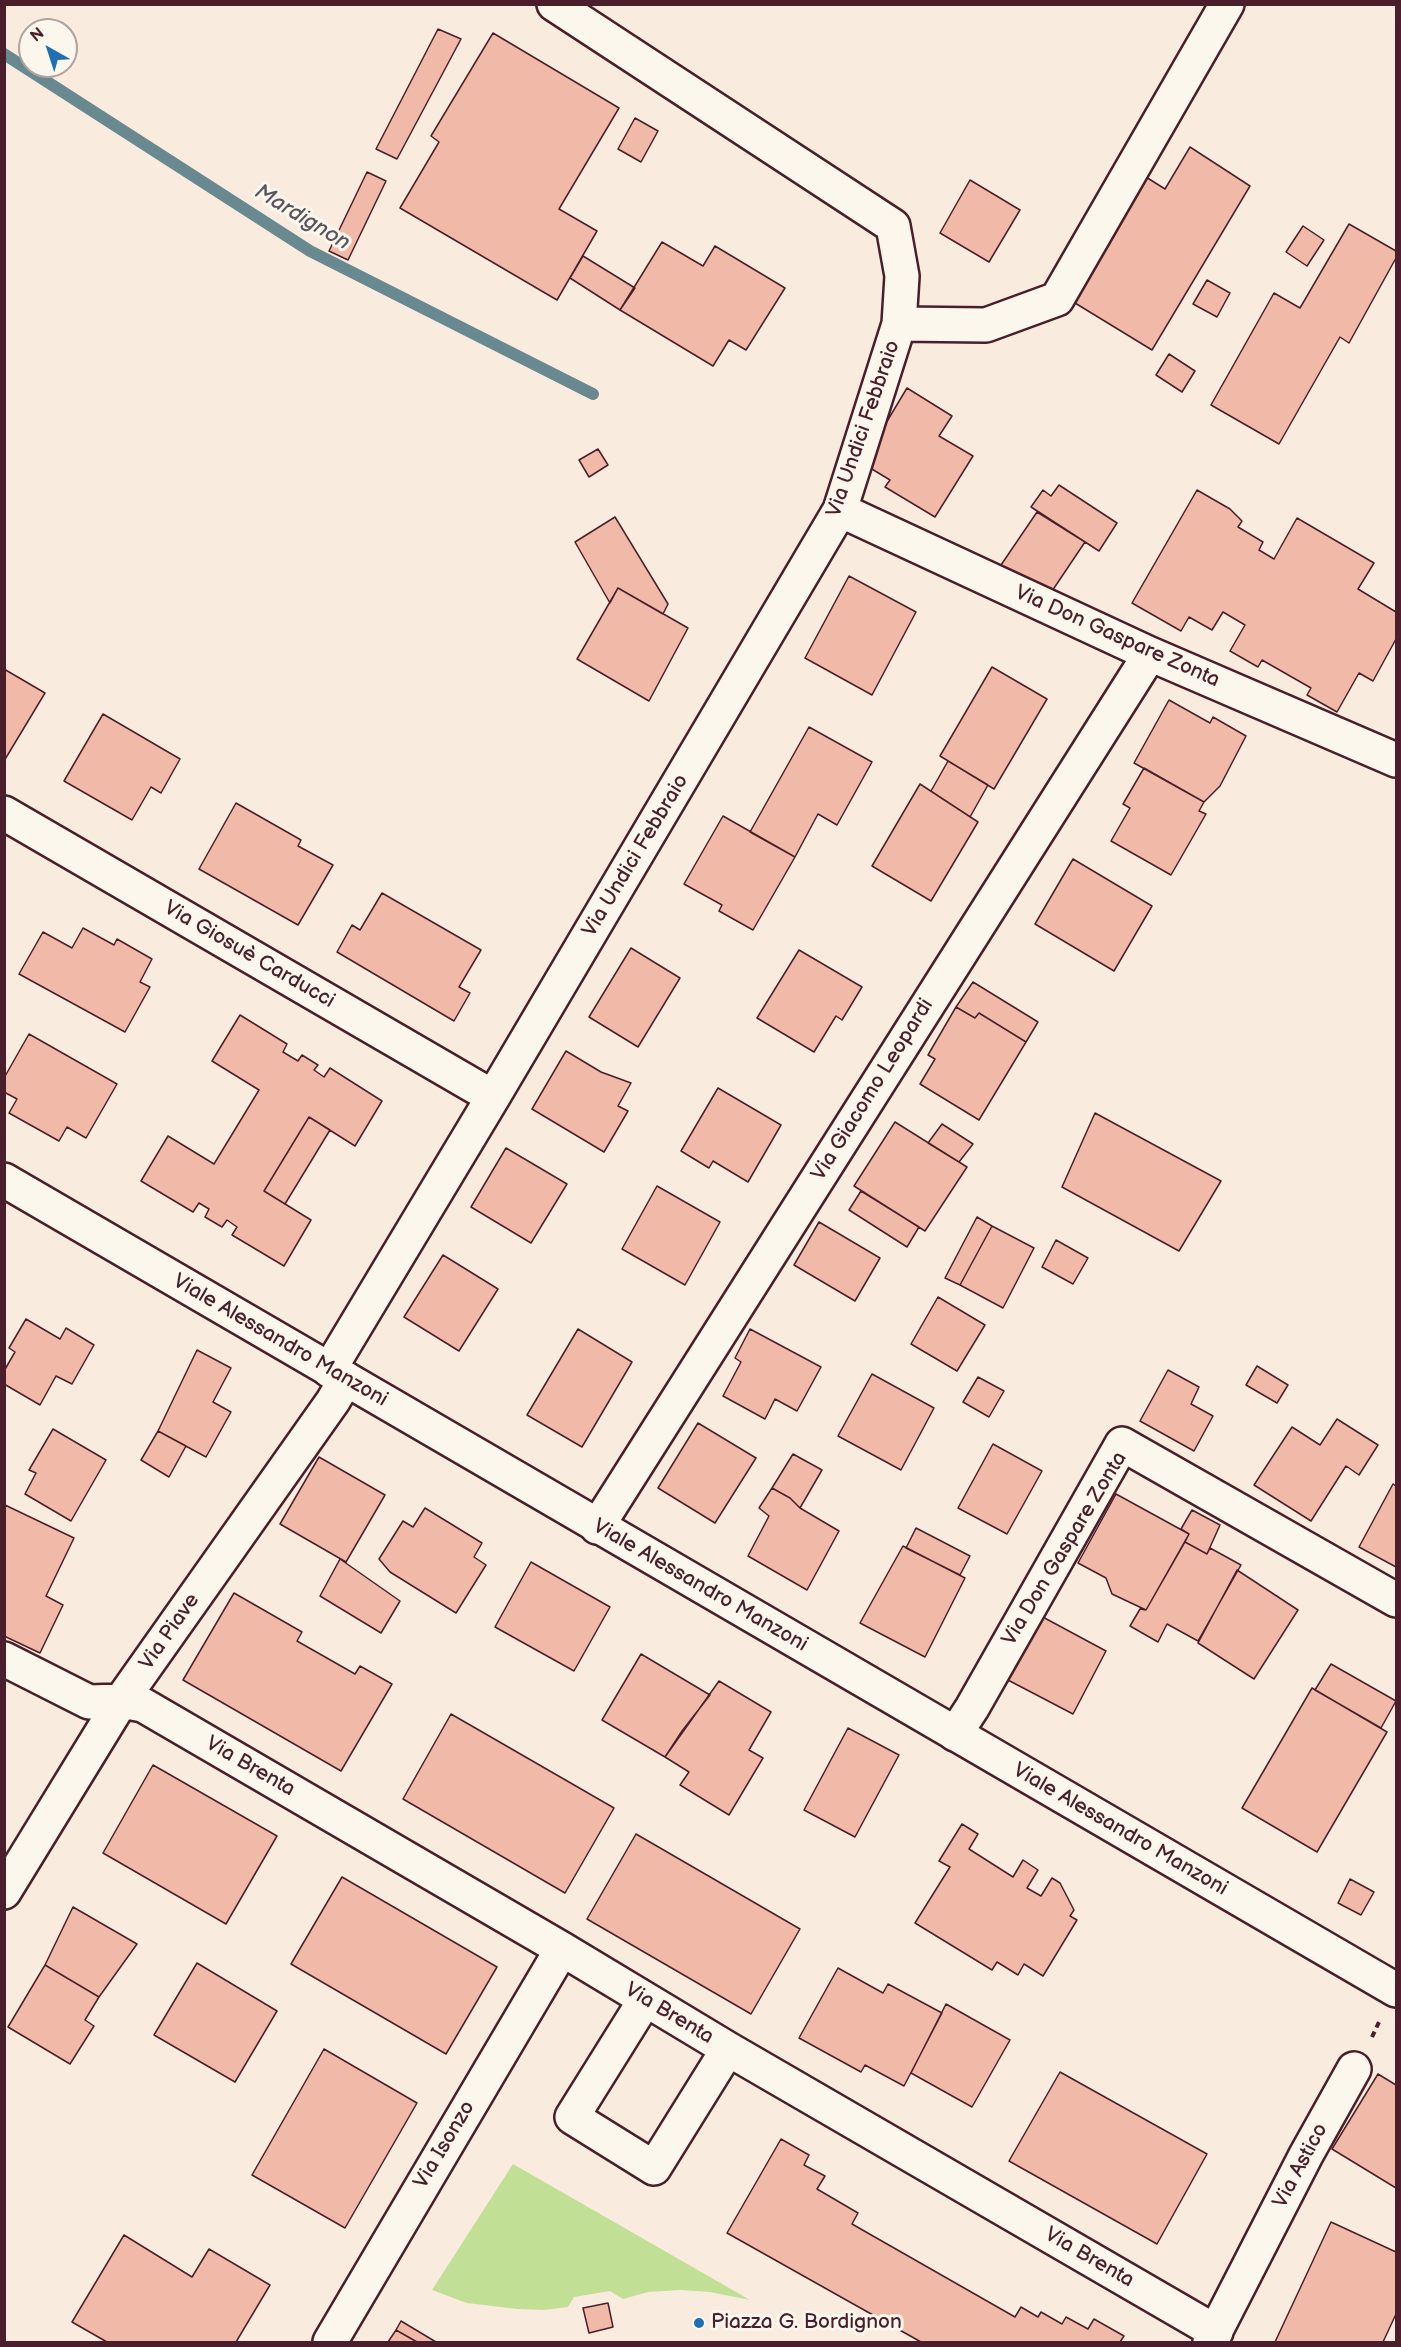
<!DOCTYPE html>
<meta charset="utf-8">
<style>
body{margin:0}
#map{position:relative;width:1401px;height:2347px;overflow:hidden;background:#f9ebde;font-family:"Balsamiq Sans",sans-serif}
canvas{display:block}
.frame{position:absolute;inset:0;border:6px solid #4a1f2b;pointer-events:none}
.north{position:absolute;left:18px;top:18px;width:60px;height:60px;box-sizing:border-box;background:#fbf7ec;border:2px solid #b4a19f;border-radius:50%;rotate:321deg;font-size:16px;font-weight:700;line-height:24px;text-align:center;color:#4a1f2b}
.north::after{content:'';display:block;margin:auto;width:21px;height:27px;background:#1f6fb2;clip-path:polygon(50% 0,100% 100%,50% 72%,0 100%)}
</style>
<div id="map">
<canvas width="1401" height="2347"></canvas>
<div class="frame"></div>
<div class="north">N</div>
</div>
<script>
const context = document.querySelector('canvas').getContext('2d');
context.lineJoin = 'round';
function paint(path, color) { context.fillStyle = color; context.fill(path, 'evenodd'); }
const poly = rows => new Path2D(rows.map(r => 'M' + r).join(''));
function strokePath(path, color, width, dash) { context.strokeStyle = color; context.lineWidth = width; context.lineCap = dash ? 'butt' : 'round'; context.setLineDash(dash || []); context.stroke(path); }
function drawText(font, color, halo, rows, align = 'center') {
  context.font = font + ' "Balsamiq Sans",sans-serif'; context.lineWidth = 6; context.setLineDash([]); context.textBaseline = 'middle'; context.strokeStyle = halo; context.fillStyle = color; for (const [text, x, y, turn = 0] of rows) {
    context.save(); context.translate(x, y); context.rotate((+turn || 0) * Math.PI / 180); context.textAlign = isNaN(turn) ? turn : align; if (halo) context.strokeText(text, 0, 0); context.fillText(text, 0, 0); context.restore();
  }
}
paint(poly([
 [513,2164,750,2300,710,2292,681,2290,648,2292,623,2299,610,2291,574,2297,568,2307,544,2310,517,2309,467,2303,432,2290]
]), '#c2df96');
strokePath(poly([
 [4,54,310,251,593,394]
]), '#698990', 12);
const building = poly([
 [438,29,461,39,397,159,376,149,438,29],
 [493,33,619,108,559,209,597,231,557,300,400,208,439,142,431,136,493,33],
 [635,118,658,131,641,162,618,149,635,118],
 [1190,147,1250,186,1152,350,1075,303,1146,177,1165,189,1190,147],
 [367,172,386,181,348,260,329,251,367,172],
 [970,180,1020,210,989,262,940,233,970,180],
 [1349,224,1396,251,1396,258,1349,343,1340,337,1279,444,1211,405,1274,293,1300,308,1349,224],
 [1303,226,1324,240,1307,266,1286,252,1303,226],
 [662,242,703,266,715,246,785,288,746,350,729,340,713,366,620,310,662,242],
 [583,256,635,288,620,310,570,278,583,256],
 [1207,280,1230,293,1217,317,1193,304,1207,280],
 [1169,354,1195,371,1182,392,1156,375,1169,354],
 [907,388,952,416,939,436,973,456,935,517,885,487,890,480,862,463,907,388],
 [598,449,608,465,589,477,579,460,598,449],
 [1059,485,1117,523,1099,551,1031,507,1043,490,1051,496,1059,485],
 [1197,490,1230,509,1242,521,1238,527,1263,542,1259,550,1274,559,1297,518,1374,563,1358,589,1396,612,1396,639,1373,681,1359,673,1337,712,1307,695,1311,688,1262,660,1258,667,1230,651,1245,625,1223,612,1212,630,1189,617,1181,631,1132,603,1197,490],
 [1037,512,1085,542,1046,600,999,568,1037,512],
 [615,517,668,604,663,614,618,588,610,603,575,542,615,517],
 [849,576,916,612,872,695,805,658,849,576],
 [618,588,688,628,649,701,577,659,618,588],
 [992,667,1047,699,994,789,940,756,992,667],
 [4,669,45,693,4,761,4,669],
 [1169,700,1210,723,1213,717,1246,736,1220,786,1204,802,1134,763,1169,700],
 [103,714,180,759,161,793,151,787,132,820,64,781,103,714],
 [809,727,872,762,837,825,818,814,795,857,750,832,809,727],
 [948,761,988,785,970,817,931,791,948,761],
 [1144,768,1204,802,1199,811,1206,814,1171,875,1111,841,1130,808,1123,804,1144,768],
 [920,784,978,822,931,901,872,866,920,784],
 [236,803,301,840,298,846,333,865,298,925,199,869,236,803],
 [723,816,795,857,753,930,719,911,722,905,684,884,723,816],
 [1073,859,1152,906,1114,971,1035,924,1073,859],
 [382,893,481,950,459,987,470,993,454,1021,337,952,352,925,360,930,382,893],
 [83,928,114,945,117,939,152,959,140,982,150,987,125,1032,19,974,43,932,72,948,83,928],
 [631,948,680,978,638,1047,589,1017,631,948],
 [799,950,862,987,842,1020,836,1016,814,1052,757,1018,799,950],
 [973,982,1038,1022,1026,1042,979,1013,975,1018,956,1007,973,982],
 [956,1007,975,1018,979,1013,1026,1042,979,1120,920,1084,935,1059,928,1055,956,1007],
 [240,1015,287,1044,283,1052,298,1061,302,1055,318,1065,314,1070,324,1077,330,1068,382,1101,355,1146,309,1117,264,1191,311,1220,284,1266,232,1235,237,1227,227,1220,222,1227,205,1217,209,1209,199,1203,193,1212,141,1181,168,1136,214,1164,259,1090,212,1061,240,1015],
 [29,1034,117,1084,86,1138,67,1127,59,1141,9,1113,17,1099,4,1092,4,1078,29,1034],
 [566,1051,601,1072,631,1083,618,1106,628,1111,604,1152,532,1109,566,1051],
 [718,1088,781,1125,748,1182,713,1161,709,1168,681,1151,718,1088],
 [1095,1113,1221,1181,1179,1251,1062,1187,1095,1113],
 [309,1117,330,1130,285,1204,264,1191,309,1117],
 [895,1122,967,1167,925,1231,854,1186,895,1122],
 [942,1124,973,1144,959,1162,928,1143,942,1124],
 [506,1148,567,1184,531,1243,471,1207,506,1148],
 [657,1186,720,1222,685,1285,622,1249,657,1186],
 [861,1191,919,1227,907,1247,849,1210,861,1191],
 [977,1217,992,1226,960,1285,945,1278,977,1217],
 [819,1222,880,1258,855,1301,794,1265,819,1222],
 [992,1226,1034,1248,1003,1308,960,1285,992,1226],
 [1056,1240,1088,1258,1073,1284,1042,1267,1056,1240],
 [443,1255,498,1289,459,1351,404,1317,443,1255],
 [938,1297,985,1325,957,1371,911,1344,938,1297],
 [26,1319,60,1339,66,1328,94,1345,72,1384,56,1376,40,1405,4,1384,4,1371,15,1352,9,1348,26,1319],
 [578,1329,632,1362,582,1447,527,1415,578,1329],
 [750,1329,821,1367,797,1411,775,1399,765,1419,723,1396,741,1362,735,1358,750,1329],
 [197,1350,231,1368,213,1402,231,1412,206,1457,158,1431,197,1350],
 [1257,1366,1288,1385,1277,1403,1246,1385,1257,1366],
 [1168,1370,1199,1387,1191,1404,1213,1416,1194,1451,1140,1421,1168,1370],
 [872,1374,934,1408,901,1470,838,1436,872,1374],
 [978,1377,1004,1391,989,1417,963,1402,978,1377],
 [1337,1419,1378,1445,1359,1475,1346,1466,1311,1521,1254,1485,1292,1427,1320,1445,1337,1419],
 [698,1423,756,1458,715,1523,658,1488,698,1423],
 [53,1429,106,1460,71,1521,25,1494,36,1473,29,1470,53,1429],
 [158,1431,186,1446,169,1477,141,1460,158,1431],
 [993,1444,1042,1471,1007,1534,958,1508,993,1444],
 [793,1454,822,1470,800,1508,790,1498,772,1488,793,1454],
 [319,1457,385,1495,346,1562,280,1524,319,1457],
 [1393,1484,1396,1486,1396,1567,1359,1547,1393,1484],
 [772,1488,790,1498,800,1508,839,1531,807,1590,748,1556,769,1516,759,1508,772,1488],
 [1116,1494,1189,1534,1146,1610,1112,1594,1106,1578,1078,1563,1116,1494],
 [5,1505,74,1538,46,1596,63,1605,40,1653,4,1636,5,1505],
 [425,1508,482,1543,474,1557,486,1565,456,1613,390,1572,379,1559,403,1521,413,1527,425,1508],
 [1192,1510,1220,1525,1207,1554,1185,1542,1189,1534,1181,1529,1192,1510],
 [916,1528,970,1556,960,1575,906,1548,916,1528],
 [1185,1542,1207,1554,1210,1548,1241,1565,1198,1641,1167,1624,1158,1642,1130,1626,1140,1609,1146,1610,1185,1542],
 [903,1546,965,1578,925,1657,860,1623,903,1546],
 [340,1559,400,1601,381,1633,320,1596,340,1559],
 [531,1562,610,1607,574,1671,495,1627,531,1562],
 [1237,1570,1298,1610,1254,1679,1198,1643,1237,1570],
 [234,1593,302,1632,297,1641,355,1674,360,1666,392,1684,341,1771,183,1680,234,1593],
 [1039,1615,1106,1651,1073,1714,1006,1679,1039,1615],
 [641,1654,710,1695,682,1731,665,1757,602,1720,641,1654],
 [1331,1664,1396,1701,1381,1728,1315,1690,1331,1664],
 [719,1681,771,1712,749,1750,763,1758,729,1815,680,1785,689,1772,665,1757,719,1681],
 [1312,1688,1387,1732,1317,1852,1242,1808,1312,1688],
 [451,1714,614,1808,565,1893,403,1799,451,1714],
 [848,1728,899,1755,855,1837,804,1810,848,1728],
 [153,1765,277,1836,226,1924,103,1853,153,1765],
 [962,1824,978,1834,969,1849,1013,1877,1023,1860,1038,1870,1027,1888,1041,1896,1052,1878,1060,1883,1074,1910,1070,1916,1077,1920,1043,1976,1024,1964,1018,1975,997,1962,992,1970,915,1923,950,1867,939,1861,962,1824],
 [636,1834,800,1929,751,2014,587,1919,636,1834],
 [342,1877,497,1967,446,2054,291,1964,342,1877],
 [1350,1879,1374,1892,1361,1915,1338,1903,1350,1879],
 [73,1907,137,1944,99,1997,45,1965,73,1907],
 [197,1963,277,2011,235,2082,154,2035,197,1963],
 [45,1965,99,1997,85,2020,94,2026,70,2064,8,2027,45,1965],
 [838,1968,883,1993,888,1984,942,2013,904,2086,865,2065,861,2072,799,2038,838,1968],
 [946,2004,1010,2040,972,2107,911,2073,946,2004],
 [324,2049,417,2103,345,2228,252,2175,324,2049],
 [1060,2072,1207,2154,1157,2244,1009,2161,1060,2072],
 [1378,2074,1396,2085,1396,2188,1332,2149,1378,2074],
 [781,2139,809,2155,804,2165,825,2176,817,2189,858,2213,852,2224,1015,2317,1021,2307,1038,2317,1041,2312,1062,2324,1066,2317,1088,2329,1094,2319,1124,2336,1120,2342,921,2342,727,2233,781,2139],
 [1331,2222,1396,2252,1396,2314,1383,2342,1275,2342,1331,2222],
 [124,2235,192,2277,209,2249,270,2285,236,2342,107,2342,72,2322,124,2235],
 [608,2303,613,2327,589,2333,583,2308,608,2303],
 [401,2321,436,2342,417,2342,396,2330,401,2321],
 [396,2330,417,2342,388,2342,396,2330]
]);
paint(building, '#f1b9a7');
strokePath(building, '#4a1f2b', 1.5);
const minor = poly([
 [899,324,986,325,1057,299,1227,4],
 [840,510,1150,654,1396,760],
 [4,813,493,1097],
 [329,1370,493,1097,840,510,899,324,902,276,893,226,554,4],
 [597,1527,1150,654],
 [4,1659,89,1702,121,1701,143,1705,562,1949,728,2049,1216,2332],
 [955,1734,972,1708,1122,1444,1396,1600],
 [4,1892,121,1701,333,1401,346,1379],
 [645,2000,572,2117,654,2168,728,2049],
 [330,2342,562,1949],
 [1210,2342,1306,2155,1354,2069]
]);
const major = poly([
 [4,1180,1396,1990]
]);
strokePath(minor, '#4a1f2b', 38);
strokePath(major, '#4a1f2b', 38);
strokePath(poly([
 [1372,2037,1379,2022]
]), '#4a1f2b', 4, [6, 4.5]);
strokePath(minor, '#fbf7ec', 33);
strokePath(major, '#fbf7ec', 33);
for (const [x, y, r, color] of [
 [699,2323,6,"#1f6fb2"]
]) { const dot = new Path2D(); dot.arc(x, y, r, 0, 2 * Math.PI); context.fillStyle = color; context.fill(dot); strokePath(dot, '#fbf7ec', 2); }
drawText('21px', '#4a1f2b', '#fbf7ec', [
 ["Via Undici Febbraio",864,429,-71],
 ["Via Don Gaspare Zonta",1117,637,24],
 ["Via Undici Febbraio",636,856,-59],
 ["Via Giosuè Carducci",249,955,30],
 ["Via Giacomo Leopardi",873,1090,-58],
 ["Viale Alessandro Manzoni",280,1341,30],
 ["Via Don Gaspare Zonta",1065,1549,-59],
 ["Viale Alessandro Manzoni",700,1586,30],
 ["Via Piave",170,1632,-55],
 ["Via Brenta",250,1767,30],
 ["Viale Alessandro Manzoni",1120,1830,30],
 ["Via Brenta",669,2014,31],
 ["Via Isonzo",445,2145,-59],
 ["Via Astico",1301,2166,-62],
 ["Via Brenta",1089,2258,30]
]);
drawText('21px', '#4a1f2b', '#fbf7ec', [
 ["Piazza G. Bordignon",711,2323]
], 'left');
drawText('italic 22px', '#5a545e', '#fbf7ec', [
 ["Mardignon",302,218,31]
]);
</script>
